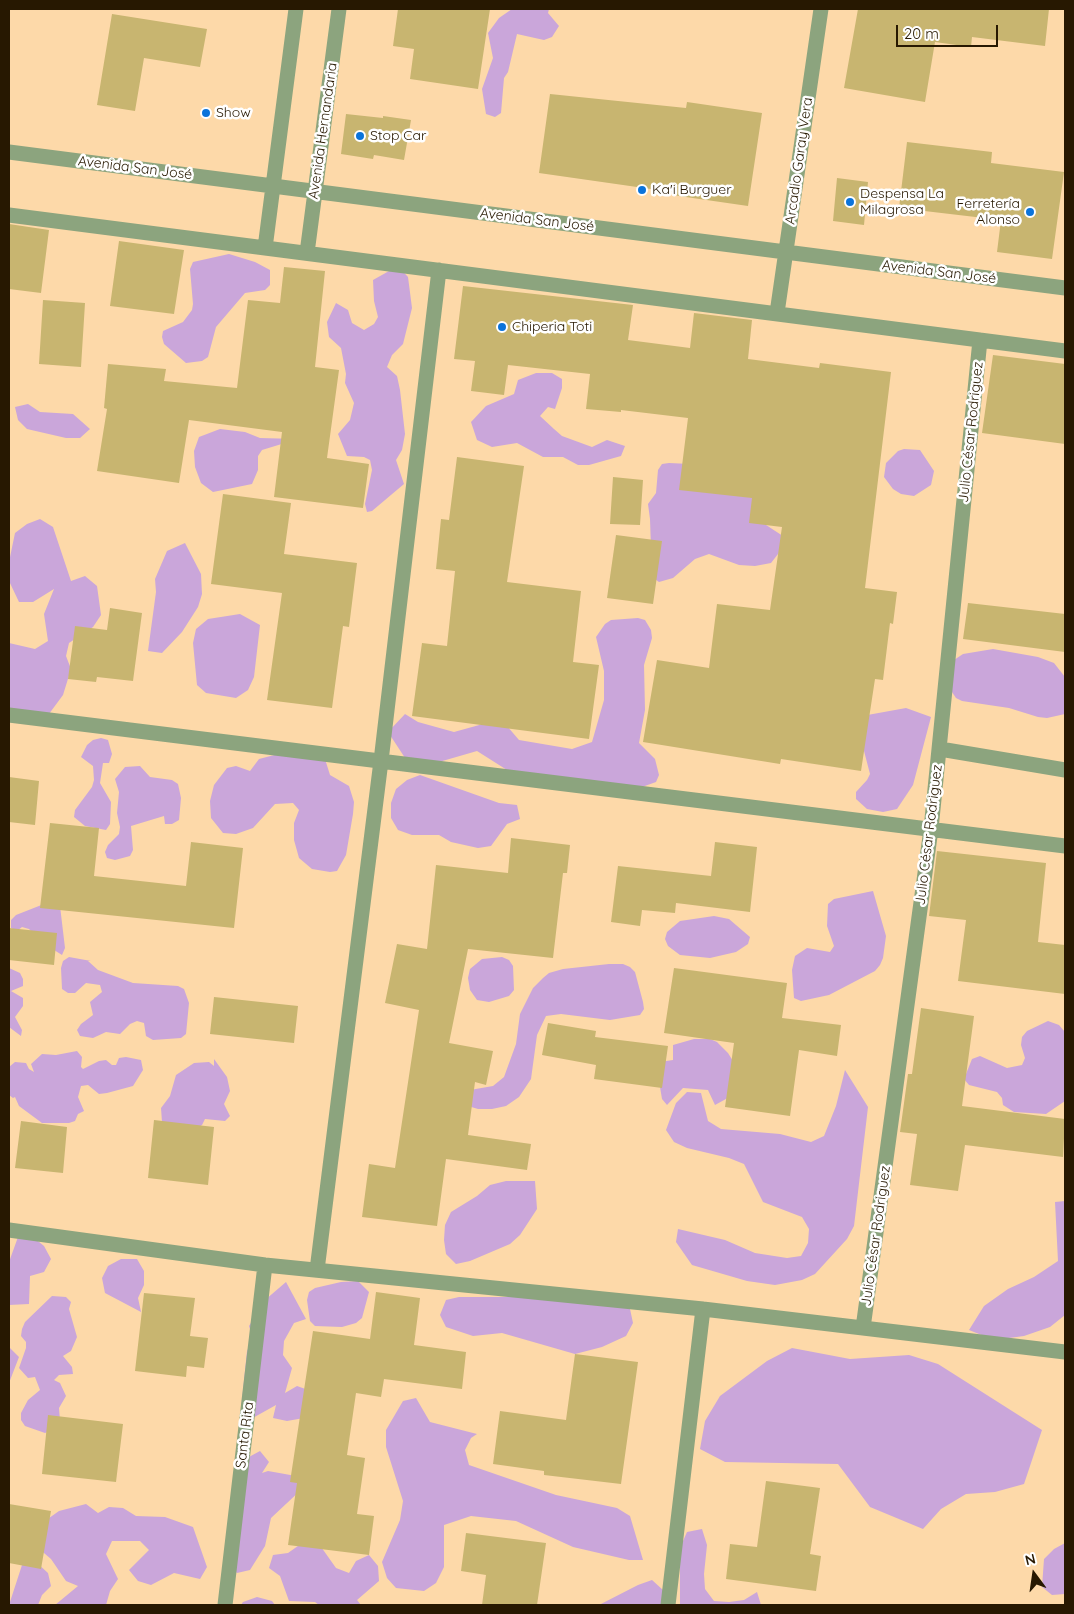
<!DOCTYPE html>
<meta charset="utf-8">
<style>
body{margin:0}
#map{position:relative;width:1074px;height:1614px;overflow:hidden;background:#fdd9a9;font-family:Quicksand,sans-serif}
canvas{display:block}
.frame{position:absolute;inset:0;border:10px solid #271801;pointer-events:none}
.north{position:absolute;left:1009px;top:1549px;width:50px;height:50px;-webkit-text-stroke:4px #fff;paint-order:stroke;rotate:346deg;font-size:14px;font-weight:700;line-height:20px;text-align:center;color:#271801}
.north::after{content:'';display:block;margin:auto;width:18px;height:22px;background:#271801;clip-path:polygon(50% 0,100% 100%,50% 72%,0 100%)}
.scale{position:absolute;left:896px;top:25px;width:102px;height:22px;box-sizing:border-box;border:2px solid #271801;border-top:0;padding-left:6px;font-size:15px;line-height:18px;white-space:nowrap;color:#271801;-webkit-text-stroke:4px #fff;paint-order:stroke}
</style>
<div id="map">
<canvas width="1074" height="1614"></canvas>
<div class="frame"></div>
<div class="north">N</div>
<div class="scale">20 m</div>
</div>
<script>
const context = document.querySelector('canvas').getContext('2d');
context.lineJoin = 'round';
function paint(path, color) { context.fillStyle = color; context.fill(path, 'evenodd'); }
const poly = rows => new Path2D(rows.map(r => 'M' + r).join(''));
function strokePath(path, color, width, dash) { context.strokeStyle = color; context.lineWidth = width; context.lineCap = dash ? 'butt' : 'round'; context.setLineDash(dash || []); context.stroke(path); }
function drawText(font, color, halo, rows, align = 'center') {
  context.font = font + ' Quicksand,sans-serif'; context.lineWidth = 5; context.setLineDash([]); context.textBaseline = 'middle'; context.strokeStyle = halo; context.fillStyle = color; for (const [text, x, y, turn = 0] of rows) {
    context.save(); context.translate(x, y); context.rotate((+turn || 0) * Math.PI / 180); context.textAlign = isNaN(turn) ? turn : align; if (halo) context.strokeText(text, 0, 0); context.fillText(text, 0, 0); context.restore();
  }
}
paint(poly([
 [512,9,549,9,548,13,559,26,552,37,544,40,517,34,508,72,504,78,501,113,495,117,486,114,482,89,493,58,488,33,499,18],
 [229,254,255,262,270,270,270,285,265,290,245,293,216,327,208,357,202,361,186,363,164,344,162,337,163,331,183,322,192,310,193,304,190,269,193,262],
 [398,266,408,277,412,308,403,344,392,355,387,367,397,376,400,390,405,434,402,450,396,460,404,484,372,511,367,512,365,504,372,470,370,460,364,457,347,456,338,434,350,420,354,403,345,383,346,374,341,348,329,337,327,322,336,303,348,310,352,323,364,330,374,324,378,317,374,301,373,280],
 [536,373,552,373,562,379,562,388,555,409,548,407,540,416,554,429,562,436,592,447,607,440,625,446,621,456,589,465,578,465,563,457,543,457,517,443,492,447,477,440,471,422,486,406,514,394,518,380],
 [28,404,40,412,73,414,90,429,80,438,66,438,27,429,18,420,15,407],
 [220,429,245,432,260,438,298,439,262,450,258,456,258,470,252,484,213,492,201,483,195,467,194,451,199,437],
 [735,442,763,523,786,538,785,545,771,563,755,566,739,565,709,554,695,559,673,578,659,582,652,577,650,519,648,504,656,493,658,470,662,464,669,463,690,464],
 [904,449,920,450,934,471,931,485,914,496,901,494,893,489,884,477,886,463,898,451],
 [40,519,53,527,71,581,85,576,97,586,101,615,93,627,69,643,66,656,71,669,63,695,46,718,9,711,9,643,35,649,48,641,44,614,54,589,33,602,19,602,9,581,9,562,15,533,27,524],
 [185,543,201,574,202,594,198,607,182,632,162,653,148,651,156,592,155,579,167,551],
 [240,614,260,625,254,677,248,690,236,698,206,693,197,685,193,643,196,629,208,619],
 [638,618,645,620,651,630,652,638,644,665,645,710,639,743,655,759,659,775,656,782,642,787,507,770,477,751,432,764,409,764,388,732,405,714,418,722,454,732,501,719,519,740,572,749,592,742,604,700,604,671,596,637,605,624,611,620],
 [993,649,1038,657,1054,663,1065,677,1065,714,1047,718,1038,717,1009,708,962,701,956,698,952,692,951,662,963,654],
 [906,708,931,717,913,785,897,809,883,812,867,809,856,799,856,792,867,780,870,774,863,747,862,716],
 [101,738,108,740,112,754,109,763,103,763,100,783,111,802,110,824,106,830,85,826,74,817,75,810,92,787,94,780,93,766,81,757,87,745,93,740],
 [286,752,325,759,330,775,349,786,354,802,353,814,346,855,337,871,330,872,312,869,299,858,294,840,294,823,299,810,293,803,275,804,253,828,236,834,223,833,211,818,210,801,214,785,227,768,236,766,250,771,259,759],
 [140,766,150,777,172,780,178,784,181,798,179,820,172,824,165,824,164,816,131,826,133,850,130,856,115,860,107,858,105,852,108,845,119,834,120,827,117,813,119,792,115,779,125,767],
 [420,775,499,803,517,805,520,819,507,824,491,846,478,848,451,842,439,835,412,835,398,830,391,818,391,803,396,789,407,780],
 [873,891,886,936,883,958,880,965,875,971,829,995,801,1001,794,998,792,970,795,956,807,948,830,952,834,946,827,926,828,904,834,899],
 [44,904,60,906,65,948,62,955,43,943,29,929,22,927,17,931,11,928,11,920,16,915],
 [714,916,729,919,750,937,748,944,736,952,710,958,680,955,668,946,665,939,667,932,680,921],
 [69,957,91,961,88,961,98,970,133,983,178,986,184,989,189,1003,186,1034,181,1038,153,1040,146,1036,144,1023,137,1021,130,1024,120,1034,106,1032,93,1038,80,1036,77,1030,81,1024,93,1015,90,1002,102,992,100,985,86,983,75,993,68,993,62,989,61,968,63,961],
 [502,957,509,960,513,966,514,990,509,996,489,1002,477,1000,470,990,468,978,470,969,482,959],
 [609,964,623,964,630,967,635,972,643,1002,644,1009,640,1015,610,1020,561,1014,546,1016,537,1035,531,1079,519,1097,506,1106,492,1109,478,1109,458,1103,470,1090,493,1086,504,1077,516,1044,520,1014,533,988,543,978,549,973,563,969],
 [9,968,20,973,23,979,23,986,11,991,23,998,23,1006,15,1017,22,1030,21,1036,9,1027],
 [1048,1021,1059,1025,1065,1032,1065,1101,1046,1114,1014,1112,1003,1105,1002,1098,997,1092,969,1085,964,1079,972,1059,980,1056,1007,1068,1022,1065,1025,1058,1021,1045,1022,1037,1027,1031],
 [694,1039,710,1039,717,1042,728,1053,736,1066,735,1094,715,1105,708,1090,683,1088,667,1105,662,1099,657,1069,660,1062,673,1060,673,1045],
 [77,1051,82,1057,81,1067,83,1069,99,1061,106,1060,112,1065,116,1065,119,1058,126,1057,141,1060,143,1070,133,1086,107,1093,99,1094,88,1085,81,1086,78,1097,84,1111,78,1114,75,1121,69,1123,42,1123,19,1106,15,1097,13,1098,9,1095,9,1067,15,1062,26,1063,29,1069,34,1072,31,1064,42,1054,56,1055],
 [214,1059,227,1077,230,1091,224,1104,230,1116,225,1121,205,1119,202,1125,190,1132,162,1122,161,1108,170,1096,176,1075,194,1063,209,1062,214,1066],
 [845,1070,868,1107,854,1226,847,1239,815,1274,802,1280,775,1285,747,1281,692,1265,676,1242,678,1229,725,1240,755,1253,787,1258,801,1256,808,1243,809,1229,802,1217,763,1202,744,1164,729,1158,687,1148,674,1142,666,1130,676,1103,687,1092,701,1093,708,1121,721,1129,780,1134,811,1142,824,1136,836,1106],
 [506,1181,535,1181,537,1209,520,1235,510,1244,470,1261,456,1264,446,1254,444,1240,445,1225,451,1212,477,1196,490,1185],
 [1065,1201,1065,1315,1050,1327,1024,1336,994,1340,969,1330,984,1306,1008,1289,1034,1277,1058,1261,1055,1202],
 [18,1237,33,1237,44,1246,51,1259,44,1272,30,1276,29,1304,9,1305,9,1262],
 [121,1259,137,1259,144,1271,144,1285,138,1298,141,1312,105,1293,102,1278,108,1266],
 [358,1281,369,1292,362,1318,356,1323,342,1327,315,1326,310,1321,307,1300,309,1292,315,1288,341,1282],
 [286,1282,306,1319,294,1323,284,1341,283,1355,292,1368,285,1393,297,1386,311,1391,315,1416,287,1421,273,1418,276,1405,251,1419,241,1410,247,1351,253,1339,249,1326,265,1300],
 [52,1296,66,1297,71,1302,69,1309,77,1337,71,1351,63,1356,72,1367,73,1374,59,1375,54,1380,60,1383,66,1396,59,1408,60,1421,57,1428,45,1433,25,1426,21,1420,21,1413,28,1400,40,1390,35,1377,28,1378,19,1368,26,1348,26,1342,21,1336,22,1329,25,1322],
 [459,1297,525,1297,633,1305,630,1309,633,1323,626,1336,602,1347,575,1354,502,1333,473,1336,446,1327,440,1315,446,1300],
 [9,1347,19,1357,9,1383],
 [792,1348,850,1359,909,1355,938,1364,1042,1430,1024,1484,995,1492,966,1494,941,1509,923,1529,870,1507,838,1464,725,1462,700,1449,705,1421,720,1396,767,1361],
 [416,1398,430,1422,477,1434,471,1438,465,1450,469,1465,556,1495,617,1508,630,1516,643,1560,629,1560,573,1547,516,1521,471,1516,444,1525,444,1567,436,1583,424,1591,396,1588,387,1578,382,1562,400,1520,403,1501,386,1447,386,1430,403,1401],
 [260,1451,269,1462,262,1473,268,1471,296,1476,302,1489,271,1518,265,1546,250,1570,237,1573,227,1563,236,1464],
 [86,1504,98,1513,109,1507,123,1508,136,1516,165,1517,193,1527,207,1567,200,1579,174,1573,151,1585,138,1581,129,1570,149,1550,140,1541,112,1541,106,1554,118,1579,110,1591,106,1605,55,1605,78,1586,66,1581,51,1559,30,1541,35,1528,59,1511],
 [702,1529,707,1545,704,1574,705,1589,714,1601,729,1602,744,1600,757,1592,761,1605,680,1605,680,1548,687,1532],
 [305,1541,319,1544,336,1568,349,1573,356,1561,369,1555,378,1566,379,1581,357,1600,361,1605,319,1605,315,1602,289,1601,280,1576,269,1568,273,1555,288,1553],
 [1065,1543,1065,1594,1052,1595,1042,1587,1044,1559,1054,1549],
 [37,1563,48,1573,51,1586,42,1595,38,1605,9,1605,22,1565],
 [652,1580,663,1590,662,1605,599,1605,638,1585],
 [257,1597,272,1601,275,1605,241,1605,243,1602]
]), '#caa6da');
paint(poly([
 [398,9,490,9,478,89,410,79,414,49,393,46],
 [858,9,1049,9,1045,46,972,37,971,47,935,42,925,102,844,88],
 [112,14,207,29,200,67,144,58,135,111,97,105],
 [550,94,686,108,687,102,762,113,748,206,672,195,672,192,539,173],
 [346,114,383,118,383,116,411,120,404,160,374,155,373,159,341,154],
 [907,142,992,152,991,163,1064,172,1052,259,997,252,1001,220,899,208],
 [837,178,868,182,864,225,833,221],
 [9,224,49,230,41,293,9,289],
 [119,241,184,250,174,314,110,306],
 [284,267,325,271,315,367,339,370,327,458,369,464,363,508,274,497,282,432,189,420,179,483,97,471,107,409,104,408,108,364,166,369,164,381,237,388,248,300,280,303],
 [463,286,633,305,628,340,690,348,694,313,752,320,748,359,819,368,820,363,891,372,865,588,897,592,893,624,890,623,883,680,875,679,861,771,781,759,780,764,643,742,657,660,709,668,717,604,770,610,782,527,749,523,752,498,679,490,688,418,621,410,621,412,586,409,590,374,508,365,504,395,471,391,475,361,454,359],
 [43,300,85,303,81,367,39,364],
 [993,355,1065,364,1065,444,982,433],
 [457,457,524,466,507,582,581,591,573,662,599,665,589,739,412,716,422,643,447,646,455,571,436,569,441,519,449,520],
 [613,477,643,480,640,525,610,524],
 [223,494,291,503,284,554,357,563,349,627,343,626,332,708,267,700,282,593,211,584],
 [616,535,662,541,653,604,607,598],
 [968,603,1065,614,1065,652,963,639],
 [110,608,142,613,133,681,97,677,96,682,68,679,75,626,107,630],
 [9,777,39,781,35,825,9,822],
 [50,823,99,828,94,876,186,886,191,842,243,848,234,928,40,908],
 [511,838,570,845,567,873,563,873,553,958,468,949,449,1043,493,1051,486,1085,475,1082,468,1135,531,1144,527,1170,446,1159,437,1226,362,1217,369,1164,395,1168,419,1010,385,1003,397,944,427,949,436,865,508,873],
 [715,842,757,847,750,912,676,903,675,913,642,910,640,926,611,922,618,866,711,876],
 [937,851,1046,863,1038,942,1065,945,1065,994,958,981,966,920,929,916],
 [9,928,57,933,54,965,9,960],
 [674,968,787,983,782,1018,841,1025,837,1056,799,1050,790,1116,725,1107,734,1043,664,1033],
 [214,997,298,1006,294,1043,210,1034],
 [921,1008,974,1016,962,1106,1065,1119,1063,1157,965,1145,958,1191,910,1185,917,1134,900,1132,908,1074,912,1074],
 [548,1023,596,1031,595,1037,668,1046,662,1088,594,1079,596,1065,542,1055],
 [154,1120,214,1127,208,1185,148,1178],
 [21,1121,67,1127,63,1173,15,1168],
 [376,1292,420,1298,414,1345,466,1352,462,1389,384,1379,381,1397,356,1393,347,1455,365,1458,357,1514,374,1516,369,1555,288,1545,297,1483,290,1482,313,1331,370,1339],
 [144,1293,195,1298,190,1336,208,1338,204,1368,187,1366,186,1377,135,1371],
 [575,1354,638,1362,621,1484,544,1475,544,1471,493,1464,500,1411,566,1420],
 [48,1415,123,1424,116,1482,42,1474],
 [766,1481,820,1488,810,1554,821,1556,816,1591,726,1579,730,1544,757,1547],
 [9,1504,51,1511,41,1569,9,1563],
 [466,1533,546,1543,537,1605,482,1605,486,1575,461,1571]
]), '#c8b570');
strokePath(poly([
 [9,152,1065,288],
 [9,215,1065,351],
 [265,248,296,9],
 [307,253,339,9],
 [777,313,821,9],
 [9,715,1065,846],
 [940,749,1065,770],
 [9,1230,265,1265,703,1309,1065,1352],
 [317,1270,381,761,439,270],
 [863,1328,931,829,980,340],
 [225,1605,265,1265],
 [668,1605,703,1309]
]), '#8ca47e', 15);
for (const [x, y, r, color] of [
 [206,113,5,"#0a73db"],
 [360,136,5,"#0a73db"],
 [642,190,5,"#0a73db"],
 [850,202,5,"#0a73db"],
 [1030,212,5,"#0a73db"],
 [502,327,5,"#0a73db"]
]) { const dot = new Path2D(); dot.arc(x, y, r, 0, 2 * Math.PI); context.fillStyle = color; context.fill(dot); strokePath(dot, '#fff', 2); }
drawText('14px', '#271801', '#fff', [
 ["Show",216,113],
 ["Stop Car",370,136],
 ["Ka'i Burguer",652,190],
 ["Despensa La",860,194],
 ["Milagrosa",860,210],
 ["Ferretería",1020,204,"right"],
 ["Alonso",1020,220,"right"],
 ["Chiperia Toti",512,327]
], 'left');
drawText('14px', '#271801', '#fff', [
 ["Avenida Hernandaria",323,131,-82],
 ["Arcadio Garay Vera",799,161,-82],
 ["Avenida San José",135,168,7],
 ["Avenida San José",537,220,7],
 ["Avenida San José",939,272,7],
 ["Julio César Rodriguez",971,432,-84],
 ["Julio César Rodriguez",929,835,-83],
 ["Julio César Rodriguez",876,1236,-82],
 ["Santa Rita",245,1435,-83]
]);
</script>
